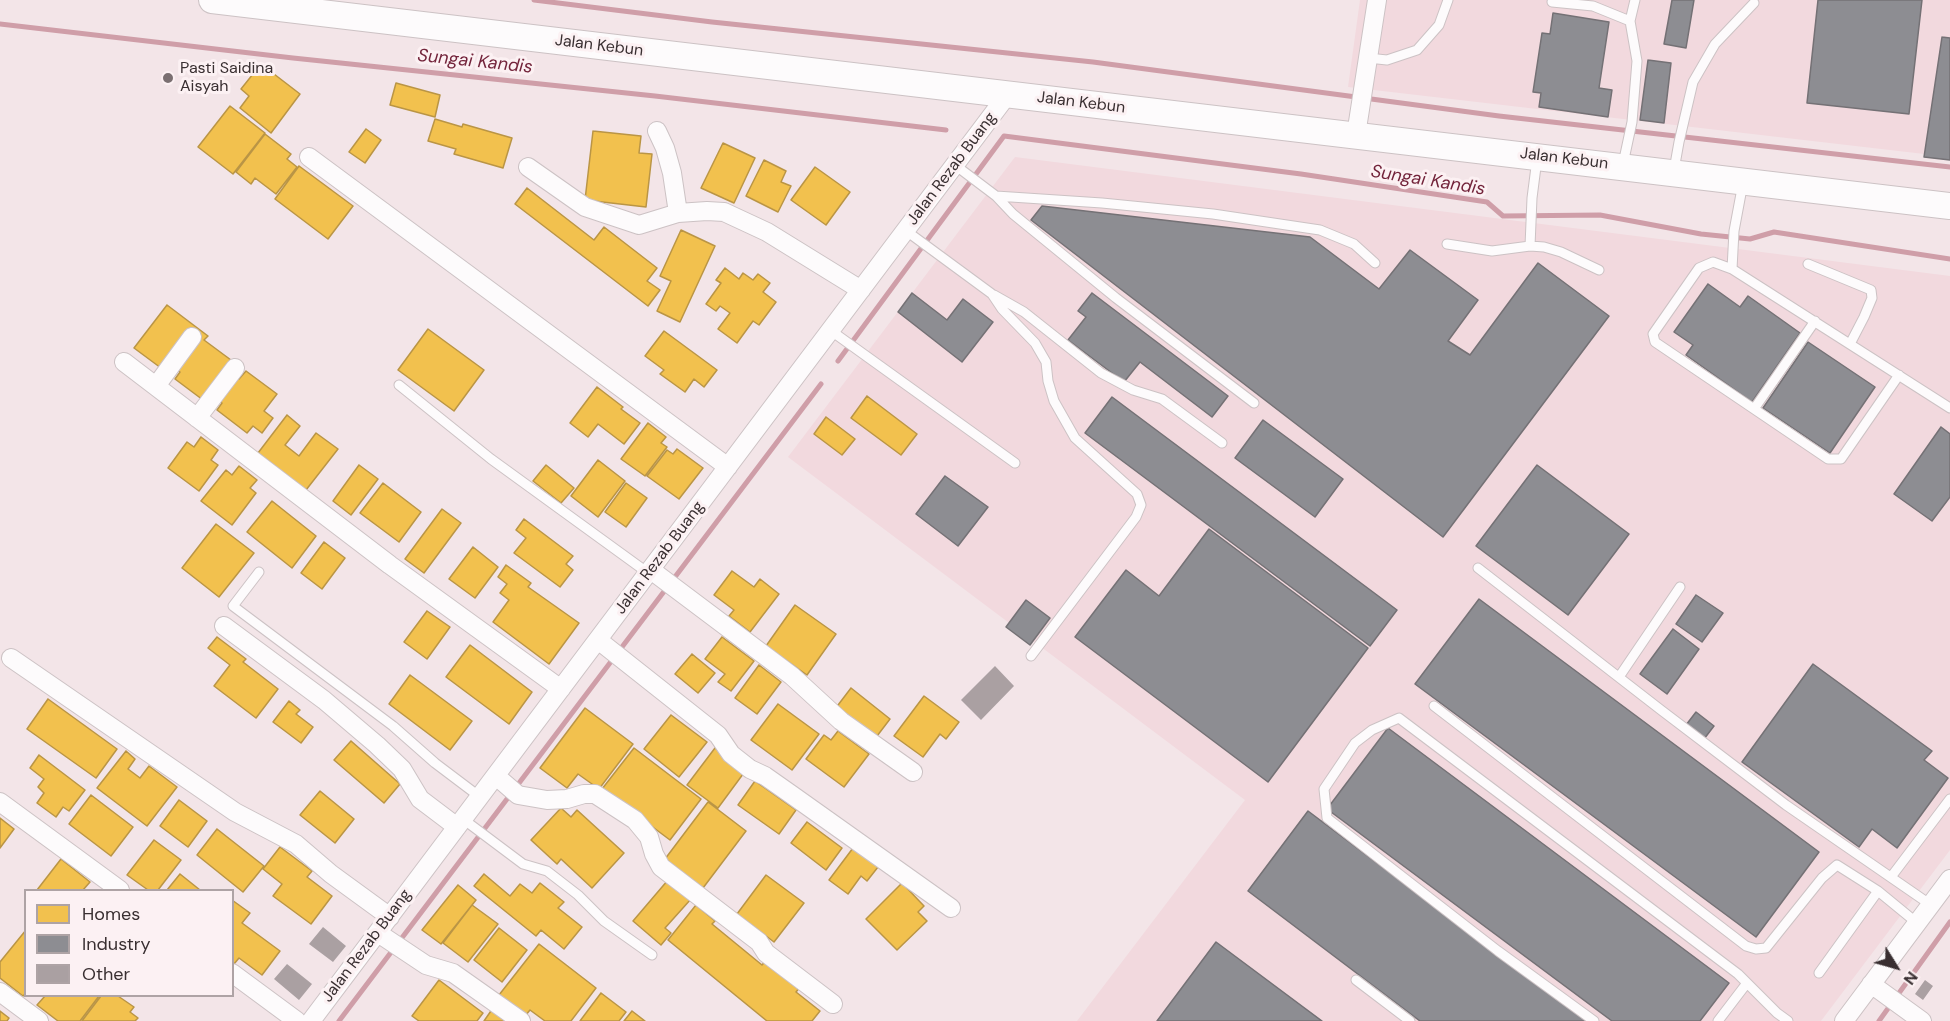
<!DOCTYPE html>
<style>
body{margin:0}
#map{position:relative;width:1950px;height:1021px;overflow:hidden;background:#f3e5e8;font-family:"DM Sans",sans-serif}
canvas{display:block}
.legend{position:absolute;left:24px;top:889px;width:210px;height:108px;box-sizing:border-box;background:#fcf1f3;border:2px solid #aea3a5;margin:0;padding:8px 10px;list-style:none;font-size:18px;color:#392f31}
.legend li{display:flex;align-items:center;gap:12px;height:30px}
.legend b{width:30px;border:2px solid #aea3a5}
.north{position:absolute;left:1866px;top:937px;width:60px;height:60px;-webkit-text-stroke:4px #fcf1f3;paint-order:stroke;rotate:127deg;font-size:16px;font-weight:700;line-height:24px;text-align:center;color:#392f31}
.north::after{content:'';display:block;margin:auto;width:21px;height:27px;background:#392f31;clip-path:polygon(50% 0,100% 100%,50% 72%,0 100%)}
</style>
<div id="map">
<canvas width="1950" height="1021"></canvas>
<ul class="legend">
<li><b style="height:16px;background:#f2c14e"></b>Homes</li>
<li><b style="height:16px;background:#8d8d92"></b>Industry</li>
<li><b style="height:16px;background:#aaa0a2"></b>Other</li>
</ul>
<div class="north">N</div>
</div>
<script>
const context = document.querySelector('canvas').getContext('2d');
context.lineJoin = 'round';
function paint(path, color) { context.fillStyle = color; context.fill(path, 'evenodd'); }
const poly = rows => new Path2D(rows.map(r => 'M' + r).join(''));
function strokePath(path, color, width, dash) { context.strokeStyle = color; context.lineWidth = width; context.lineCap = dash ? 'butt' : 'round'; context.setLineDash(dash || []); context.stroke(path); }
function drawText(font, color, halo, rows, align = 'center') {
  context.font = font + ' "DM Sans",sans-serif'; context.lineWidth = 6; context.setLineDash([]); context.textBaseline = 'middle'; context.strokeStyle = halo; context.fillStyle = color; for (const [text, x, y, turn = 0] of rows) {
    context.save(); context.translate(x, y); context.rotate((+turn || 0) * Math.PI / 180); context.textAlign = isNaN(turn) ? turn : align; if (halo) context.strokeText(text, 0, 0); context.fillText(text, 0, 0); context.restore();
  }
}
paint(poly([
 [1360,0,1950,0,1950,157,1348,87],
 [1015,157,1950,276,1950,850,1821,1021,1077,1021,1245,800,788,457]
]), '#f2d9de');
const homes = poly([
 [261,64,300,94,271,133,240,108,249,96,241,89,261,64],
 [396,83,440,95,435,117,390,105,396,83],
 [230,106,265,133,233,174,198,147,230,106],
 [435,119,462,127,463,124,512,138,503,168,454,154,456,149,428,141,435,119],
 [366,129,381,140,365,163,349,152,366,129],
 [593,131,641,136,639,153,652,154,646,207,585,200,593,131],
 [265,134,291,154,287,159,297,167,276,194,255,178,251,184,236,172,265,134],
 [723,143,755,158,734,203,701,188,723,143],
 [764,160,786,171,781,182,791,186,778,212,746,196,764,160],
 [299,166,353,206,328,239,275,199,299,166],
 [815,167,850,192,826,225,791,200,815,167],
 [527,188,594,240,604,227,657,268,647,281,660,290,648,306,515,204,527,188],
 [681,230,715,246,680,322,657,311,671,281,660,276,681,230],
 [725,268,739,279,743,273,753,280,758,274,770,283,763,292,776,302,759,325,753,321,737,343,718,329,730,313,720,306,716,311,706,304,721,283,716,280,725,268],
 [167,305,208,336,204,340,235,363,228,371,239,379,246,371,277,394,264,411,273,418,262,433,253,426,247,433,217,410,222,403,212,396,207,403,175,379,180,372,170,364,165,371,134,348,167,305],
 [428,329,484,370,454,411,398,370,428,329],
 [664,331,717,370,704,387,694,379,685,392,660,374,664,370,645,356,664,331],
 [597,387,623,407,621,409,640,423,624,444,598,424,588,437,570,423,597,387],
 [867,396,917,434,901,455,851,418,867,396],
 [287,415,300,426,285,445,299,456,316,433,338,449,306,490,258,453,287,415],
 [826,417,855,439,842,455,814,434,826,417],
 [648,423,666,437,661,443,667,447,645,476,621,459,648,423],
 [201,437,218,450,211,460,218,465,199,491,168,468,187,442,194,447,201,437],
 [677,449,703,468,679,499,647,476,667,450,673,454,677,449],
 [598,460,625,481,598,517,571,496,598,460],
 [359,465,378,479,351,515,333,501,359,465],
 [546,465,574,488,561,503,533,481,546,465],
 [239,466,257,480,250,488,256,493,232,525,201,501,226,470,232,475,239,466],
 [383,483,421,512,399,542,360,513,383,483],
 [626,483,647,498,626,527,605,512,626,483],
 [272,501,316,536,292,568,247,532,272,501],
 [442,509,461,523,424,573,405,559,442,509],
 [524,519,573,556,566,564,573,570,560,587,514,553,526,538,516,530,524,519],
 [216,524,254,553,219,597,182,568,216,524],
 [324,542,345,558,322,589,301,573,324,542],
 [473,547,498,567,475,598,449,579,473,547],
 [506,565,531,583,528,587,579,623,549,664,493,622,509,600,500,593,507,584,498,577,506,565],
 [732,571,754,587,760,579,779,594,750,632,729,616,734,610,714,595,732,571],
 [795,605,836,634,807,675,766,646,795,605],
 [427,611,450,627,427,659,404,642,427,611],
 [217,637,246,659,243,662,278,689,256,718,214,686,230,665,208,648,217,637],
 [722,637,754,661,731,691,718,682,725,674,705,659,722,637],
 [470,645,532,692,509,724,446,677,470,645],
 [692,654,715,673,698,693,675,674,692,654],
 [759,665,781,682,757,714,735,698,759,665],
 [410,675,472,721,450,750,389,704,410,675],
 [851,688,890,719,874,740,835,709,851,688],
 [924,696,959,722,946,739,940,734,923,757,894,736,924,696],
 [48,699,117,749,96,778,27,729,48,699],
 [289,701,300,710,296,714,313,727,301,743,273,722,289,701],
 [778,704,819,734,792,770,751,740,778,704],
 [585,708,633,744,599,789,578,774,567,788,540,768,585,708],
 [671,715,707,742,679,777,644,749,671,715],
 [838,731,869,754,844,787,806,759,824,735,831,740,838,731],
 [351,741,400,784,384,803,334,760,351,741],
 [634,748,701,799,670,840,602,789,634,748],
 [715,748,746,770,718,808,687,785,715,748],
 [126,751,135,759,128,769,140,778,149,766,177,787,147,826,97,788,126,751],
 [39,755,85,790,69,811,63,807,56,817,37,803,44,793,38,787,44,779,30,768,39,755],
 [755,781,796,810,779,834,738,805,755,781],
 [320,791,354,819,335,843,300,815,320,791],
 [91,795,133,827,111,856,69,824,91,795],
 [179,800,207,821,188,847,160,826,179,800],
 [708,802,746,831,703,888,665,859,708,802],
 [561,808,571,817,577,810,624,853,592,888,561,859,557,864,531,840,561,808],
 [0,818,14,829,0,848,0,818],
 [807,822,842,848,826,870,791,843,807,822],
 [217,829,264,866,243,892,197,855,217,829],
 [154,840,181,860,158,890,148,890,127,875,154,840],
 [280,847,312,871,307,877,332,896,311,924,273,896,282,884,263,869,280,847],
 [853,848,878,867,867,881,861,876,848,894,829,880,853,848],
 [61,859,90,882,83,890,37,890,61,859],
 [180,874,200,890,167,890,180,874],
 [484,874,510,896,520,884,532,893,540,883,564,902,558,908,582,927,564,949,541,930,536,936,474,886,484,874],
 [766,875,804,903,774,942,737,914,766,875],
 [668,880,691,899,665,928,671,933,661,945,633,921,668,880],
 [902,883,924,906,918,912,927,921,897,950,866,919,902,883],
 [458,885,476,900,441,944,422,930,458,885],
 [232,900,250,913,242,923,280,951,262,975,239,958,234,964,232,963,232,900],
 [472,905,498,924,468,962,443,943,472,905],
 [696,905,715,921,712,924,762,965,767,959,801,986,796,992,820,1011,812,1021,767,1021,668,940,696,905],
 [499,928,527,950,502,982,474,960,499,928],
 [26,930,26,993,23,996,0,978,0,962,26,930],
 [539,944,596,988,571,1021,545,1021,530,1010,525,1016,499,995,539,944],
 [439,980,483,1013,477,1021,419,1021,412,1016,439,980],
 [601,993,626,1012,619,1021,580,1021,601,993],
 [45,996,99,996,80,1021,58,1021,37,1005,45,996],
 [101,996,118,996,134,1007,130,1012,138,1018,135,1021,82,1021,101,996],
 [493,1008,511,1021,484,1021,493,1008],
 [0,1011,9,1018,7,1021,0,1021,0,1011],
 [632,1011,645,1021,624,1021,632,1011]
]);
paint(homes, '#f2c14e');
strokePath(homes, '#ba9545', 1.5);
const industry = poly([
 [1672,0,1694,0,1686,48,1664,44,1672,0],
 [1818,0,1922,0,1909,114,1807,103,1818,0],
 [1553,13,1609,22,1599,88,1612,90,1608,117,1539,107,1541,93,1533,92,1542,33,1550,34,1553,13],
 [1942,37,1950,38,1950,160,1924,157,1942,37],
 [1648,60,1671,63,1664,123,1640,120,1648,60],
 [1042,206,1310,237,1379,289,1410,250,1478,300,1448,341,1470,355,1538,263,1609,316,1443,537,1031,220,1042,206],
 [1708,284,1740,307,1748,296,1800,333,1752,402,1686,355,1693,345,1674,332,1708,284],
 [912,293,947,320,963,299,993,322,962,362,898,312,912,293],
 [1092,293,1228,396,1212,417,1140,362,1124,382,1068,340,1086,317,1078,311,1092,293],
 [1808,342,1875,387,1830,453,1763,408,1808,342],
 [1112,397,1397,610,1370,646,1085,433,1112,397],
 [1263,420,1343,479,1315,517,1235,458,1263,420],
 [1941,427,1950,434,1950,497,1932,521,1894,494,1941,427],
 [1537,465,1629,534,1568,615,1476,546,1537,465],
 [945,476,988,507,958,546,916,514,945,476],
 [1209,529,1368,648,1268,782,1075,637,1126,570,1159,596,1209,529],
 [1696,595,1723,613,1702,642,1676,624,1696,595],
 [1479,599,1819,852,1756,937,1415,684,1479,599],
 [1026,600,1050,618,1030,645,1006,627,1026,600],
 [1673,629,1699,649,1667,694,1640,674,1673,629],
 [1813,664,1932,751,1924,760,1948,778,1897,848,1872,829,1859,847,1742,762,1813,664],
 [1696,712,1714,726,1704,739,1686,725,1696,712],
 [1388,728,1729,983,1700,1021,1612,1021,1327,809,1388,728],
 [1308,811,1587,1021,1420,1021,1248,891,1308,811],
 [1216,942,1322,1021,1157,1021,1216,942]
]);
paint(industry, '#8d8d92');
strokePath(industry, '#747175', 1.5);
strokePath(poly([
 [534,0,712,22,1093,62,1499,116,1950,167],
 [0,24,293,58,655,96,946,130],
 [838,361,1004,136,1301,174,1487,202,1503,216,1600,215,1701,234,1750,239,1774,232,1950,259],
 [339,1021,821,384],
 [1879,1021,1950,922]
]), '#cf9ea8', 5);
paint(poly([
 [995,666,1014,686,981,720,961,700],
 [323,927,346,946,333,962,309,944],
 [287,964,312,984,299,1000,274,979],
 [1925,980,1933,986,1923,1000,1915,994]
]), '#aaa0a2');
const service = poly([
 [1552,2,1593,6,1630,21,1637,61,1632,122,1623,164],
 [1630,21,1635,0],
 [1368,58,1387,60,1417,50,1439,25,1448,0],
 [955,165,996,196,1102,203,1213,214,1320,230,1354,244,1375,263],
 [1674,170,1679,142,1693,82,1715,44,1754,3],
 [1743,183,1734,231,1732,269,1950,408],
 [996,196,1013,214,1116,298,1254,403],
 [905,230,992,294,1002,309,1035,343,1046,362,1048,381,1054,401,1075,438,1137,494,1141,505,1136,517,1031,656],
 [1447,244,1492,251,1530,246,1532,198,1537,159],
 [1530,246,1544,247,1561,252,1599,270],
 [1808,264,1871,290,1872,298,1864,317,1850,344],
 [1732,269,1713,262,1699,268,1653,334,1655,342,1828,459,1841,459,1899,375],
 [994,295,1024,312,1101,373,1133,390,1162,399,1222,443],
 [830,330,1015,463],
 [399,385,491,459,648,573],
 [1754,409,1815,321],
 [1478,568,1661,710,1786,805,1931,905],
 [259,572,233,606,393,726,435,763,480,797],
 [1619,677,1680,587],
 [1434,706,1746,946,1756,949,1766,948,1822,878,1837,865,1878,891,1917,923],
 [463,819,523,864,547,871,578,895,604,921,652,955],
 [1891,877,1950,799],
 [1819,973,1878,891],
 [1356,980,1410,1021],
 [1594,1021,1498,951,1327,818,1324,789,1355,743,1372,730,1399,718,1738,974,1777,1013,1788,1021],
 [1718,1021,1747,983]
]);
const minor = poly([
 [657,131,665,148,672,173,678,213],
 [1356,135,1377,0],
 [309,157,728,467],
 [528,167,585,207,639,225,678,213,707,211,724,212,767,232,861,290],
 [124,362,390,565,561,689],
 [156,386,192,337],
 [197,418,235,368],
 [651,570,792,676,841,721,913,772],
 [224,626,324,700,377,745,402,769,420,799,457,827],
 [598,640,718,735,731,754,750,769,765,776,792,795,951,908],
 [11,658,235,812,296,844,331,874,390,917],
 [496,776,518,795,547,800,567,799,584,794,595,794,635,820,649,837,654,854,661,867,759,942,766,953,833,1004],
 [0,802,120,890],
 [378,933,426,965,453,973,521,1021],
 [232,973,297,1021],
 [1871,984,1922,1021],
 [0,992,39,1021],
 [311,1021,1008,94],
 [1844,1021,1950,879]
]);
const secondary = poly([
 [212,0,1950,206]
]);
strokePath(service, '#ccc2c4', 11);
strokePath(minor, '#ccc2c4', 20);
strokePath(secondary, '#ccc2c4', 28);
strokePath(service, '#fdfbfc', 9);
strokePath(minor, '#fdfbfc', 18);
strokePath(secondary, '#fdfbfc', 26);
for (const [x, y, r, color] of [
 [168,78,6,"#7a6f71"]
]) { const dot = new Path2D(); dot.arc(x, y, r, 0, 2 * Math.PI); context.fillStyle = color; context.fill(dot); strokePath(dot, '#fcf1f3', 2); }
drawText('16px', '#392f31', '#fcf1f3', [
 ["Jalan Kebun",599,46,7],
 ["Jalan Kebun",1081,103,7],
 ["Jalan Kebun",1564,159,7],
 ["Jalan Rezab Buang",952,169,-53],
 ["Jalan Rezab Buang",660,558,-53],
 ["Jalan Rezab Buang",367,946,-53]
]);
drawText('16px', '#392f31', '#fcf1f3', [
 ["Pasti Saidina",180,69],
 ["Aisyah",180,87]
], 'left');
drawText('italic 18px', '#73243b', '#fcf1f3', [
 ["Sungai Kandis",475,62,6],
 ["Sungai Kandis",1428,181,9]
]);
</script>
